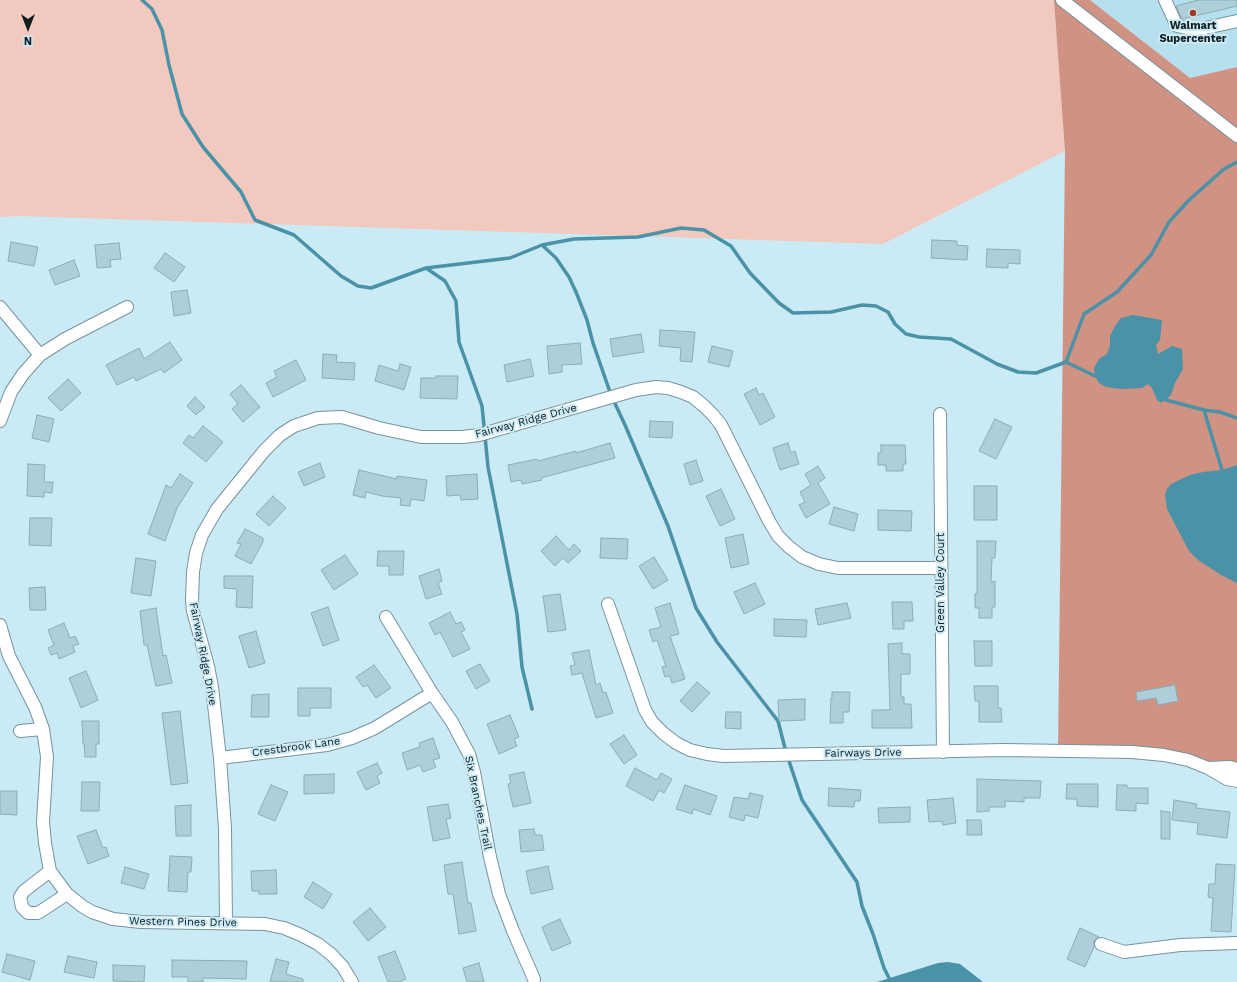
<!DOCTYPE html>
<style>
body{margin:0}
#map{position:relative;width:1237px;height:982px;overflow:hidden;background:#caeaf5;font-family:"Work Sans",sans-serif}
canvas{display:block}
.north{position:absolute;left:8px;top:8px;width:40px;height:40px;-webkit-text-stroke:3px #caeaf5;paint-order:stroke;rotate:180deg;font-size:11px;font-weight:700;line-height:16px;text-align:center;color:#111d21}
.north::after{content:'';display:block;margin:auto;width:14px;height:18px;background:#111d21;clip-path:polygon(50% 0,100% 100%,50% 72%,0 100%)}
</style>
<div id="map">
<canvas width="1237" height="982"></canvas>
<div class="north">N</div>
</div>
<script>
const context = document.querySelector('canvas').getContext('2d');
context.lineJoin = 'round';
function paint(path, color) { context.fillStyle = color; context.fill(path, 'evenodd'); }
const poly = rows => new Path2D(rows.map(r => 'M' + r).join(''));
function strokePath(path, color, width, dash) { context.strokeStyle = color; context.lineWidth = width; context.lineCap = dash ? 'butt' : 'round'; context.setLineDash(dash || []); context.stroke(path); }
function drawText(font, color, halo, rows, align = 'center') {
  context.font = font + ' "Work Sans",sans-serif'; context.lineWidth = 4; context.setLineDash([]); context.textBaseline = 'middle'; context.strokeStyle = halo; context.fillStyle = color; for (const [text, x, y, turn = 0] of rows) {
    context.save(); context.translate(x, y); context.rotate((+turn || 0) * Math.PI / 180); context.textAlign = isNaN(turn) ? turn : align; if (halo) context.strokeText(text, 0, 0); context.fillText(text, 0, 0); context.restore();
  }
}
paint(poly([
 [1090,0,1237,0,1237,67,1190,78]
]), '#b7e0ee');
paint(poly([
 [0,0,1054,0,1065,151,883,244,18,216,0,217]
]), '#f2c9be');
paint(poly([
 [1054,0,1090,0,1190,78,1237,67,1237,769,1188,760,1058,750,1065,151]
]), '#cf9283');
paint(poly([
 [1133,315,1162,320,1160,340,1156,345,1158,354,1172,346,1182,349,1183,369,1175,383,1171,395,1161,403,1157,400,1152,388,1148,384,1142,388,1121,389,1106,387,1099,383,1095,376,1094,368,1099,359,1107,354,1110,346,1110,336,1115,326,1121,318],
 [1237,465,1237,583,1221,575,1198,560,1189,551,1167,509,1165,495,1167,489,1171,484,1190,475,1203,472,1222,470],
 [948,962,960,964,983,982,877,982,938,963]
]), '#4a92a7');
strokePath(poly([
 [142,0,152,9,162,30,169,65,182,114,203,147,241,192,255,220,294,235,341,276,358,286,371,288,426,268,510,258,542,245,574,239,638,237,681,228,704,230,731,246,750,273,779,303,793,313,831,312,862,305,876,306,888,312,895,324,906,334,919,337,951,339,997,364,1018,372,1036,373,1066,362,1084,314,1117,292,1151,255,1169,222,1189,200,1224,169,1237,162],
 [542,245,556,258,569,277,576,292,587,320,593,343,611,395,625,425,668,526,696,608,717,642,778,721,786,752],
 [426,268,445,281,456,301,459,342,482,406,488,467,517,614,522,667,532,709],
 [1066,362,1095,376],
 [1166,400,1204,410,1220,412,1237,418],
 [1204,410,1222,470],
 [788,758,802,800,857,882,862,906,873,934,884,968,889,978]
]), '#4a92a7', 3.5);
const building = poly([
 [1198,0,1237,0,1237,6,1182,19,1176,6,1198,0],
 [932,240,957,241,957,245,968,246,967,260,931,258,932,240],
 [11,242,38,247,34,266,8,261,11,242],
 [119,243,121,259,110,260,111,267,97,268,95,245,119,243],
 [987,249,1020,250,1020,264,1008,263,1008,268,986,267,987,249],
 [165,253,185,267,174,282,154,268,165,253],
 [74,260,80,276,55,285,49,270,74,260],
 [187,290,191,313,174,316,171,292,187,290],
 [660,330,695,332,692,362,680,361,681,348,659,346,660,330],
 [641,334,644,352,613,357,610,339,641,334],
 [170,342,182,360,164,373,161,369,136,381,134,377,117,385,106,365,139,348,144,359,170,342],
 [580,343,582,364,562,365,562,372,549,374,547,346,580,343],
 [712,346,733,351,729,367,708,362,712,346],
 [323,354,337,355,336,362,355,363,354,380,322,378,323,354],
 [530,359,534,376,507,382,504,365,530,359],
 [296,360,306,380,273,397,266,383,277,377,274,371,296,360],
 [400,364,411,367,404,390,375,381,379,365,398,371,400,364],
 [436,376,458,376,457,399,420,398,421,378,436,378,436,376],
 [68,379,81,393,61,411,48,398,68,379],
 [241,385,260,407,243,422,232,409,238,404,230,394,241,385],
 [756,388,759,395,763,393,775,417,760,425,744,394,756,388],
 [195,397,205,407,196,415,187,406,195,397],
 [37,415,54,419,49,442,32,438,37,415],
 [995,419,1012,427,996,459,979,451,995,419],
 [650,421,673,422,672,438,649,437,650,421],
 [203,426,223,442,206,462,183,443,189,435,193,438,203,426],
 [610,443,615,458,541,478,542,480,522,484,521,480,511,482,508,465,537,459,538,461,576,451,576,453,610,443],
 [788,443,791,453,795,451,799,464,780,470,773,448,788,443],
 [881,445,905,445,906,464,903,464,903,471,886,471,886,465,878,465,878,453,881,453,881,445],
 [696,460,703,481,690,485,684,464,696,460],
 [320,463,325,477,304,486,298,472,320,463],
 [28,464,45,465,44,482,53,482,52,493,44,492,44,497,27,496,28,464],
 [818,466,825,478,818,483,830,504,806,518,799,505,805,502,800,492,811,485,805,474,818,466],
 [359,470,397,479,397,476,427,480,424,501,411,499,410,506,400,505,401,498,382,496,366,492,365,498,353,495,359,470],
 [180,474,193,483,177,508,165,541,148,534,166,485,171,488,180,474],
 [477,474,478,499,461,500,460,495,447,496,446,476,477,474],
 [974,486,997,486,997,520,974,520,974,486],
 [721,489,735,519,720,526,706,496,721,489],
 [273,496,286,508,269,526,256,514,273,496],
 [834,507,858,514,854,531,829,524,834,507],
 [878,510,912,511,911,531,878,530,878,510],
 [30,518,52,518,51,546,29,545,30,518],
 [245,529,263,538,263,542,251,564,235,556,241,544,237,543,245,529],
 [743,534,749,564,731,568,725,538,743,534],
 [556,536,569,550,574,544,581,551,568,563,563,558,555,566,541,551,556,536],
 [601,538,628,539,627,559,600,558,601,538],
 [977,541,996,541,995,558,992,558,991,582,995,581,995,607,992,607,992,618,979,618,979,608,975,608,975,594,977,593,977,541],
 [378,551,404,551,403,575,389,575,389,566,377,566,378,551],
 [345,555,358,574,334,590,321,570,345,555],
 [654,557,668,580,653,589,639,566,654,557],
 [136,558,156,561,151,596,131,593,136,558],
 [439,569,442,581,438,583,442,594,426,599,419,576,439,569],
 [224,576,253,576,252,608,236,607,237,589,224,588,224,576],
 [755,583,765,604,744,614,734,592,755,583],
 [45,587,46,610,30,610,29,588,45,587],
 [560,594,566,630,548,632,543,596,560,594],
 [892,602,912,602,913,621,904,621,904,629,893,629,892,602],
 [670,603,679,634,670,636,685,679,672,683,670,676,665,677,662,667,666,666,657,640,653,642,649,630,661,627,655,608,670,603],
 [847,603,851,618,818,625,815,609,847,603],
 [328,607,339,640,323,646,311,613,328,607],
 [156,608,163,656,166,655,172,683,156,686,147,645,144,645,140,611,156,608],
 [450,612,456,624,461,622,465,630,461,632,470,649,453,657,440,632,435,635,429,623,450,612],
 [774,619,807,620,806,637,774,636,774,619],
 [64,623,70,638,75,636,79,644,73,646,75,652,59,659,57,653,51,655,48,648,54,645,48,630,64,623],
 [256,631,265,663,249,668,239,636,256,631],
 [974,641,992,641,992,666,975,666,974,641],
 [902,643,902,654,910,654,910,674,901,674,901,697,904,697,904,704,911,704,912,728,872,728,872,710,890,710,888,644,902,643],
 [589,650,596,685,600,683,603,693,606,692,613,713,596,718,582,673,572,675,570,666,575,665,572,653,589,650],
 [480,664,490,681,476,689,466,671,480,664],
 [374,665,391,688,376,698,367,685,363,687,356,677,374,665],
 [86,671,98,700,81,708,69,678,86,671],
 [697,682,710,693,692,712,680,701,697,682],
 [1175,685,1178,701,1158,705,1156,698,1137,701,1136,692,1175,685],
 [974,686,998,686,998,708,1001,708,1002,722,979,722,979,701,975,701,974,686],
 [298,688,331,688,331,708,310,708,310,716,298,716,298,688],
 [832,692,850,692,849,712,843,712,843,723,830,723,831,698,832,698,832,692],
 [269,694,269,717,251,717,252,695,269,694],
 [805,699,805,720,779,721,778,700,805,699],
 [180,711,188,783,171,785,162,713,180,711],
 [726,712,741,712,741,729,725,728,726,712],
 [510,715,519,737,514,739,517,746,499,754,487,724,510,715],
 [82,721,99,721,99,744,96,744,96,757,85,757,84,744,83,744,82,721],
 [624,735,637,755,624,764,610,744,624,735],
 [433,738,440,758,433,760,436,767,423,772,420,765,407,770,402,753,420,747,419,743,433,738],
 [377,763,382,773,377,776,380,783,366,790,357,772,377,763],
 [635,768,657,780,661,773,672,779,664,793,659,790,653,801,626,786,635,768],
 [524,772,531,803,513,807,508,784,511,783,509,775,524,772],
 [334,774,334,793,304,794,304,775,334,774],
 [977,779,1041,781,1040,798,1024,798,1024,802,1005,801,1005,807,989,807,989,811,977,812,977,779],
 [82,782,100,782,99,811,81,811,82,782],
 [1067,784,1098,784,1098,807,1077,806,1077,799,1066,799,1067,784],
 [271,785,288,792,275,821,258,814,271,785],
 [685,785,717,796,710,815,693,809,692,814,676,809,685,785],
 [1117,785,1127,785,1127,788,1148,788,1148,804,1136,803,1136,811,1116,810,1117,785],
 [829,788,861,790,860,801,855,801,854,807,828,806,829,788],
 [0,791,17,791,17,815,0,814,0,791],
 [750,793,763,796,758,818,745,815,744,821,729,817,734,797,748,799,750,793],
 [953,798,956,823,943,825,942,821,929,822,927,800,953,798],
 [1174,800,1197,804,1196,808,1230,812,1227,838,1197,834,1198,823,1172,820,1174,800],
 [448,804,451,818,446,819,450,838,433,841,427,807,448,804],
 [191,805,191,836,176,836,175,806,191,805],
 [910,807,910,822,879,823,878,808,910,807],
 [1161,811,1170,812,1170,839,1161,839,1161,811],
 [967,820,981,820,982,835,967,835,967,820],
 [534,829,535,835,542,835,544,850,521,852,519,830,534,829],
 [96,830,103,848,106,847,109,856,88,864,77,836,96,830],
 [170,856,192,857,191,872,188,872,187,892,168,891,170,856],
 [462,862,468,903,471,903,476,931,459,934,453,894,448,894,444,865,462,862],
 [1216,864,1235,865,1231,932,1211,931,1213,898,1208,897,1209,884,1215,884,1216,864],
 [548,866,553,889,531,894,526,871,548,866],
 [125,867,149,874,144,889,121,883,125,867],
 [276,870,277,894,259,894,259,891,252,891,251,871,276,870],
 [313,882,332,894,323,909,304,897,313,882],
 [370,908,386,927,368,941,353,922,370,908],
 [560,919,571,943,552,951,542,927,560,919],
 [1080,928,1099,937,1094,941,1094,947,1085,967,1067,959,1080,928],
 [395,951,406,979,399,982,388,982,378,957,395,951],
 [7,954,35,961,30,980,2,972,7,954],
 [68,956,97,962,94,978,64,972,68,956],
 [276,959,289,962,286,974,303,979,303,982,270,982,276,959],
 [172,960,247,961,246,979,203,978,203,982,188,982,188,977,172,977,172,960],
 [479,963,484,982,467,982,463,968,479,963],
 [113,965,145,966,144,982,113,981,113,965]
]);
paint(building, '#aeced9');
strokePath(building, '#8cacb6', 1);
const minor = poly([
 [1062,0,1237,136],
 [1165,0,1177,26,1196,30,1237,21],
 [0,307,40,355],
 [940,414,943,752],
 [0,421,11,392,23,374,40,355,65,339,127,307],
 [608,604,645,710,652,722,663,733,676,743,690,750,707,754,724,756,1003,750,1132,752,1164,755,1188,760,1208,768,1227,779,1237,781],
 [386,617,432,693,452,722,469,754,474,772,490,857,499,894,513,931,534,979],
 [0,625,9,656,35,707,43,729,47,757,43,822,45,843,50,871,67,894,82,906,92,912,113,919,141,922,265,924,284,928,301,935,318,944,332,955,343,967,352,982],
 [20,731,43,729],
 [220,758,327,745,352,738,375,728,432,693],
 [1208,768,1230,767,1237,769],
 [50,871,24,891,20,897,22,907,28,913,38,913,67,894],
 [226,922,225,829,220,758,212,687,208,666,193,611,192,601,193,572,196,553,202,535,217,509,264,451,280,435,294,426,318,418,342,417,379,428,421,437,463,437,479,435,636,390,656,387,668,388,681,392,693,397,704,406,713,415,721,425,769,521,778,536,788,546,802,557,819,564,838,568,941,568],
 [1101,944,1124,952,1180,945,1237,943]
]);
strokePath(minor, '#76949e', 14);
strokePath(minor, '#fff', 12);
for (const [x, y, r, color] of [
 [1193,13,4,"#a33a21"]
]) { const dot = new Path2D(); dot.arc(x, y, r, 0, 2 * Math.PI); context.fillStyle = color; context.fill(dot); strokePath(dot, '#caeaf5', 1.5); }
drawText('bold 11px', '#111d21', '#caeaf5', [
 ["Walmart",1193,26],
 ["Supercenter",1193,39]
]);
drawText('11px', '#111d21', '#caeaf5', [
 ["Fairway Ridge Drive",526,421,-15],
 ["Green Valley Court",941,583,-90],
 ["Fairway Ridge Drive",203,654,79],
 ["Crestbrook Lane",296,747,-8],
 ["Fairways Drive",863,753,-1],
 ["Six Branches Trail",478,803,78],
 ["Western Pines Drive",183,922,1]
]);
</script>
